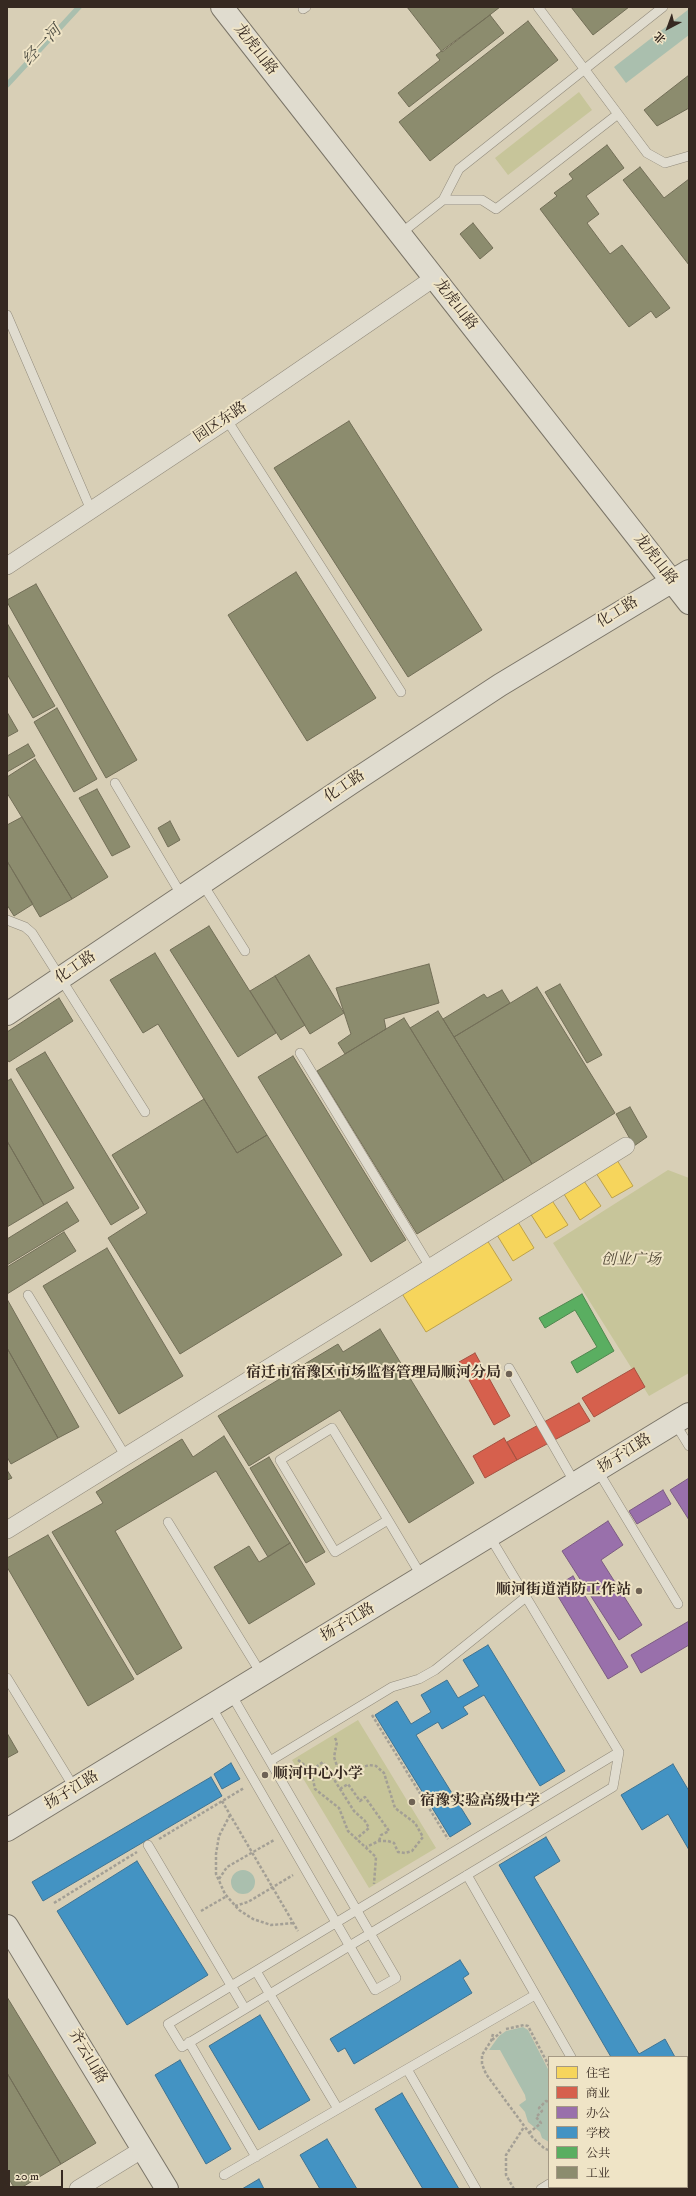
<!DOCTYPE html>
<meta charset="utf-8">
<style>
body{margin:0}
#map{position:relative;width:696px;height:2196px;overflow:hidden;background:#d8cfb6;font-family:"IM FELL DW Pica","Noto Serif SC",serif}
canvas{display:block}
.frame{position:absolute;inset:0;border:8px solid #362921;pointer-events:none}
.legend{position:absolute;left:548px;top:2056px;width:140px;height:132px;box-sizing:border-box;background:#efe4c6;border:1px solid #a59984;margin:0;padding:5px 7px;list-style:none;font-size:12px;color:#362921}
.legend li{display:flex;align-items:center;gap:8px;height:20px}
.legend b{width:20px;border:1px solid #a59984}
.north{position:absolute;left:648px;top:8px;width:40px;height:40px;-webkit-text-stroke:3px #efe4c6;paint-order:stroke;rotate:221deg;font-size:11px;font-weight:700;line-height:16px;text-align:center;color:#362921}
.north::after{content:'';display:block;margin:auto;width:14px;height:18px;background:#362921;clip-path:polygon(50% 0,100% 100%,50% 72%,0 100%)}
.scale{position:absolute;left:8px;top:2170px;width:55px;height:18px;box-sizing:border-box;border:2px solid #362921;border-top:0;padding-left:5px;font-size:12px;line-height:14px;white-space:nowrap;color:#362921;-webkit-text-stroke:3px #efe4c6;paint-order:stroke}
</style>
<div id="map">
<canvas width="696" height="2196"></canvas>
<div class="frame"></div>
<ul class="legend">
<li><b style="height:11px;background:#f6d55c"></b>住宅</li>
<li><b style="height:11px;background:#d6604d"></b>商业</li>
<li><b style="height:11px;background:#9970ab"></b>办公</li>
<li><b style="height:11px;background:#4393c3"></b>学校</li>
<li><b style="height:11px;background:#5aae61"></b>公共</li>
<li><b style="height:11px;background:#8c8c6e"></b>工业</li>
</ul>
<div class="north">北</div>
<div class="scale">20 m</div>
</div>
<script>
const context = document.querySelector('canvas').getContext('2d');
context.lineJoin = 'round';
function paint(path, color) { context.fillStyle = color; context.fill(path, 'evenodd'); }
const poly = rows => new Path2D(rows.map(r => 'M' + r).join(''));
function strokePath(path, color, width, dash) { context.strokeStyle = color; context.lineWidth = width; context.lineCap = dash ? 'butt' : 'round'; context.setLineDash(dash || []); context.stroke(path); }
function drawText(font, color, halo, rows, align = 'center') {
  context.font = font + ' "IM FELL DW Pica","Noto Serif SC",serif'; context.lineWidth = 4; context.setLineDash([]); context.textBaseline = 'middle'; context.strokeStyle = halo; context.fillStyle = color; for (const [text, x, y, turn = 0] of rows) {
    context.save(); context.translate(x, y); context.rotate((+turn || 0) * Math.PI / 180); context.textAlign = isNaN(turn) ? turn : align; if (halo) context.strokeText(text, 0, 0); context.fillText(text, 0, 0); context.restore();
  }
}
paint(poly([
 [579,92,592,110,508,175,495,158],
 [668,1170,689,1178,689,1373,649,1396,553,1243],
 [358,1720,436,1848,369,1888,292,1760]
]), '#c7c59a');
paint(poly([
 [689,9,689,35,626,83,614,67],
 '231 1882a12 12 0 1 1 24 0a12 12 0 1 1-24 0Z',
 [523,2027,528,2030,549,2071,549,2142,542,2138,540,2132,528,2122,525,2112,519,2105,526,2100,525,2095,500,2050,489,2050,499,2036,506,2031]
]), '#aabfae');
const homes = poly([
 [617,1160,633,1186,612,1198,596,1173,617,1160],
 [584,1181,601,1206,580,1220,564,1194,584,1181],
 [551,1199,568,1225,546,1238,530,1213,551,1199],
 [518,1222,534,1248,513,1261,497,1235,518,1222],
 [487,1240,512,1280,426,1332,401,1292,487,1240]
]);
paint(homes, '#f6d55c');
strokePath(homes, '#bca14a', 1);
const shops = poly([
 [475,1353,510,1416,494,1425,459,1362,475,1353],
 [634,1368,645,1387,594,1417,582,1398,634,1368],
 [579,1403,590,1421,517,1460,507,1442,579,1403],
 [504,1438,517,1460,485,1478,473,1456,504,1438]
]);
paint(shops, '#d6604d');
strokePath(shops, '#a65040', 1);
const offices = poly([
 [689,1478,689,1520,670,1490,689,1478],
 [663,1490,671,1504,637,1524,629,1511,663,1490],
 [608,1521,623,1545,601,1560,642,1625,619,1640,562,1551,608,1521],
 [573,1576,628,1667,608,1679,553,1588,573,1576],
 [689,1621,689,1645,641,1673,631,1655,689,1621]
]);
paint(offices, '#9970ab');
strokePath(offices, '#7b5b82', 1);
const schools = poly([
 [488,1645,565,1771,540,1786,484,1695,463,1707,468,1714,442,1729,438,1722,416,1735,471,1824,450,1837,375,1715,397,1701,411,1724,431,1712,421,1695,447,1680,458,1698,479,1686,463,1660,488,1645],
 [231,1763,240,1779,222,1789,214,1774,231,1763],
 [673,1764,689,1791,689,1850,668,1814,642,1830,621,1795,673,1764],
 [211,1777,222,1796,43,1901,32,1882,211,1777],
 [546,1837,560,1861,534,1877,639,2054,665,2039,675,2057,611,2057,499,1865,546,1837],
 [137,1861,208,1975,127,2025,57,1911,137,1861],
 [460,1960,469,1974,463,1978,472,1993,354,2064,345,2048,338,2052,330,2039,460,1960],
 [260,2015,310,2100,259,2130,209,2046,260,2015],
 [180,2060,231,2149,206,2164,155,2075,180,2060],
 [402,2093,459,2189,423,2189,375,2109,402,2093],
 [327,2139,357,2189,320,2189,300,2155,327,2139],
 [687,2173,689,2176,689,2189,664,2189,663,2187,687,2187,687,2173],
 [259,2179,264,2189,242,2189,259,2179]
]);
paint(schools, '#4393c3');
strokePath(schools, '#3f7392', 1);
const public = poly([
 [582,1294,614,1351,577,1373,571,1362,597,1347,575,1310,545,1328,539,1318,582,1294]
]);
paint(public, '#5aae61');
strokePath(public, '#4f864e', 1);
const industry = poly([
 [407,7,500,7,442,52,407,7],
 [571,7,629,7,593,35,571,7],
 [490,15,504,33,409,107,398,93,440,60,436,55,490,15],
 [528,21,558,60,430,161,399,122,528,21],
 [689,75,689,108,657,126,644,110,689,75],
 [607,145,624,168,586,196,599,214,587,223,610,254,622,245,670,308,656,318,651,311,629,327,540,209,557,196,554,193,573,179,569,174,607,145],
 [640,167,664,198,689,179,689,265,623,180,640,167],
 [473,223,493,248,480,259,460,234,473,223],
 [349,421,482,630,408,677,274,468,349,421],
 [296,572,376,698,307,741,228,615,296,572],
 [36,584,137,760,106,778,7,602,7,600,36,584],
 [7,623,55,706,33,718,7,674,7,623],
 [57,708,97,779,74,792,34,722,57,708],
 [7,712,18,731,7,737,7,712],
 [28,744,35,756,7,772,7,756,28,744],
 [35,759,108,877,72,899,7,793,7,777,35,759],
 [97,789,130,847,112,856,79,798,97,789],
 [22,817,72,899,40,917,7,861,7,825,22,817],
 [170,821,180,840,168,847,158,828,170,821],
 [7,861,33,904,14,916,7,905,7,861],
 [209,926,276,1033,238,1057,170,950,209,926],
 [155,953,267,1135,237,1153,158,1024,143,1033,110,980,155,953],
 [309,955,344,1013,310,1034,275,976,309,955],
 [429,964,439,1003,384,1019,386,1029,345,1054,338,1043,351,1034,336,988,429,964],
 [275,976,305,1025,281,1040,250,991,275,976],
 [560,984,602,1055,587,1063,545,992,560,984],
 [537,987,615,1113,532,1164,454,1037,537,987],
 [502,990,510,1003,454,1037,443,1019,484,994,487,998,502,990],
 [59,998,73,1021,9,1062,7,1059,7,1032,59,998],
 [438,1011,532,1164,504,1181,410,1028,438,1011],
 [404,1018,504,1181,417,1234,317,1071,404,1018],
 [45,1052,139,1208,111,1225,16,1069,45,1052],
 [293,1056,406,1240,371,1262,258,1077,293,1056],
 [11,1079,74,1188,44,1205,7,1141,7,1081,11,1079],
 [204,1099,237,1153,267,1135,342,1255,180,1354,108,1238,147,1213,112,1155,204,1099],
 [630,1107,647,1137,634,1146,616,1114,630,1107],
 [7,1141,44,1205,7,1227,7,1141],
 [67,1202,79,1221,7,1265,7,1239,67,1202],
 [64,1232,76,1251,7,1294,7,1267,64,1232],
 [107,1248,183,1376,119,1414,43,1286,107,1248],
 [7,1299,79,1427,58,1438,7,1348,7,1299],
 [380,1329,474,1483,409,1523,340,1410,249,1466,218,1416,338,1344,343,1352,380,1329],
 [7,1348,58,1438,11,1464,7,1457,7,1348],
 [224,1436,290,1543,268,1557,216,1471,115,1531,182,1648,137,1675,52,1532,103,1503,96,1492,182,1439,193,1457,224,1436],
 [269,1457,325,1552,306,1563,250,1468,269,1457],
 [7,1470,12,1478,7,1480,7,1470],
 [48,1535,134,1679,88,1706,7,1567,7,1558,48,1535],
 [290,1543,315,1584,249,1624,214,1567,249,1546,259,1562,290,1543],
 [7,1733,18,1752,7,1758,7,1733],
 [7,1997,96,2143,61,2164,7,2073,7,1997],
 [7,2073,61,2164,19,2189,15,2189,7,2176,7,2073]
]);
paint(industry, '#8c8c6e');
strokePath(industry, '#726e57', 1);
strokePath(poly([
 [7,85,79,7]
]), '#aabfae', 5.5);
const lane = poly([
 [538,7,647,153,665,163,689,156],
 [303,9,306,7],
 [443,200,482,200,496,209,618,114],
 [400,234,443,200,459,169,663,7],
 [7,315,91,510],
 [227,420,401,692],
 [115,783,182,896],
 [202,883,245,951],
 [7,920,25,927,32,933,145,1112],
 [300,1053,430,1267],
 [28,1295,126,1457],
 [509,1368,575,1483],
 [675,1423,689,1446],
 [598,1471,678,1604],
 [388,1520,335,1552,280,1460,332,1428,388,1520,422,1577],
 [168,1522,262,1675],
 [490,1537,619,1752],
 [7,1678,75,1789],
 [211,1706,375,1990,396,1978,231,1694],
 [619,1752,613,1787,182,2047,168,2024,619,1752],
 [270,1761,392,1687,419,1679,435,1670,526,1597],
 [148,1845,245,2009],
 [467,1875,571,2057],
 [256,1971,338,2109],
 [189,2042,256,2157],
 [407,2069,476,2189],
 [687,2102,689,2101],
 [224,2175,535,1995],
 [647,2187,648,2189],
 [541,2189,549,2184]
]);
const street = poly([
 [7,566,227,420,434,278],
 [7,1530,626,1146],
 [78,2189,143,2149]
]);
const secondary = poly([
 [222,7,689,603],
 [7,1014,351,783,500,685,689,571],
 [7,1830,689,1414],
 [7,1926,167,2189]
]);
strokePath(lane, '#928b7c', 10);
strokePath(street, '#928b7c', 18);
strokePath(secondary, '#7b7568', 24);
strokePath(poly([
 [372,1715,448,1839],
 [335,1738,337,1742,334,1757,337,1766,344,1771,350,1772,369,1765,376,1766,384,1773,395,1808,415,1823,423,1837,412,1851,405,1853,398,1852,394,1843,388,1841,379,1841,366,1847],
 [298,1760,311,1770,315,1789,339,1808,348,1831,376,1857,374,1884],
 [312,1770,323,1762,354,1811,365,1821,369,1828,356,1839],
 [340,1789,348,1784,360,1801,365,1797,389,1831,381,1835,379,1841],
 [222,1801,298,1931],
 [230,1815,219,1836,216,1854,216,1874,225,1894,239,1910,253,1919,271,1925,294,1923],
 [159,1839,244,1788],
 [219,1879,227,1867,274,1840],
 [54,1903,137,1852],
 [235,1906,248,1902,293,1875],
 [201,1911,227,1896],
 [506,2029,524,2025,528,2026,549,2066],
 [493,2034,491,2041,482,2055,482,2064,486,2074,533,2138,545,2149,549,2150],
 [492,2040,501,2032],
 [529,2133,541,2123,536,2117,542,2111,539,2108,546,2101,549,2102],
 [592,2187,593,2189],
 [514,2189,506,2175,506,2155,524,2127]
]), '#a39f95', 2.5, [3, 2]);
strokePath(lane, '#e0dccf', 9);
strokePath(street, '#e0dccf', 17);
strokePath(secondary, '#e0dccf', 22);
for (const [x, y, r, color] of [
 [509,1374,4,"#6f6355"],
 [639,1591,4,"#6f6355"],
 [265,1775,4,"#6f6355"],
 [412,1802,4,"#6f6355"]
]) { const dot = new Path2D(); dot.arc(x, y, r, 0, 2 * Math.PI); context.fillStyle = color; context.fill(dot); strokePath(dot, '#efe4c6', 1.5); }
drawText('15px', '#362921', '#efe4c6', [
 ["龙虎山路",255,50,52],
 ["龙虎山路",455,305,52],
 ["园区东路",221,423,-34],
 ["龙虎山路",655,560,52],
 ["化工路",618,613,-31],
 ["化工路",345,787,-34],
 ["化工路",76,968,-34],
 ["扬子江路",625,1454,-32],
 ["扬子江路",348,1623,-31],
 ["扬子江路",72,1791,-31],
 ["齐云山路",87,2057,59]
]);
drawText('italic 15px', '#504635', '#efe4c6', [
 ["创业广场",631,1261]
]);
drawText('bold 15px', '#362921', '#efe4c6', [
 ["宿迁市宿豫区市场监督管理局顺河分局",501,1374],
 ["顺河街道消防工作站",631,1591],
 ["顺河中心小学",273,1775,"left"],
 ["宿豫实验高级中学",420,1802,"left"]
], 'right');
drawText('italic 16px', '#4e4d43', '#efe4c6', [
 ["经一河",43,46,-47]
]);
</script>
